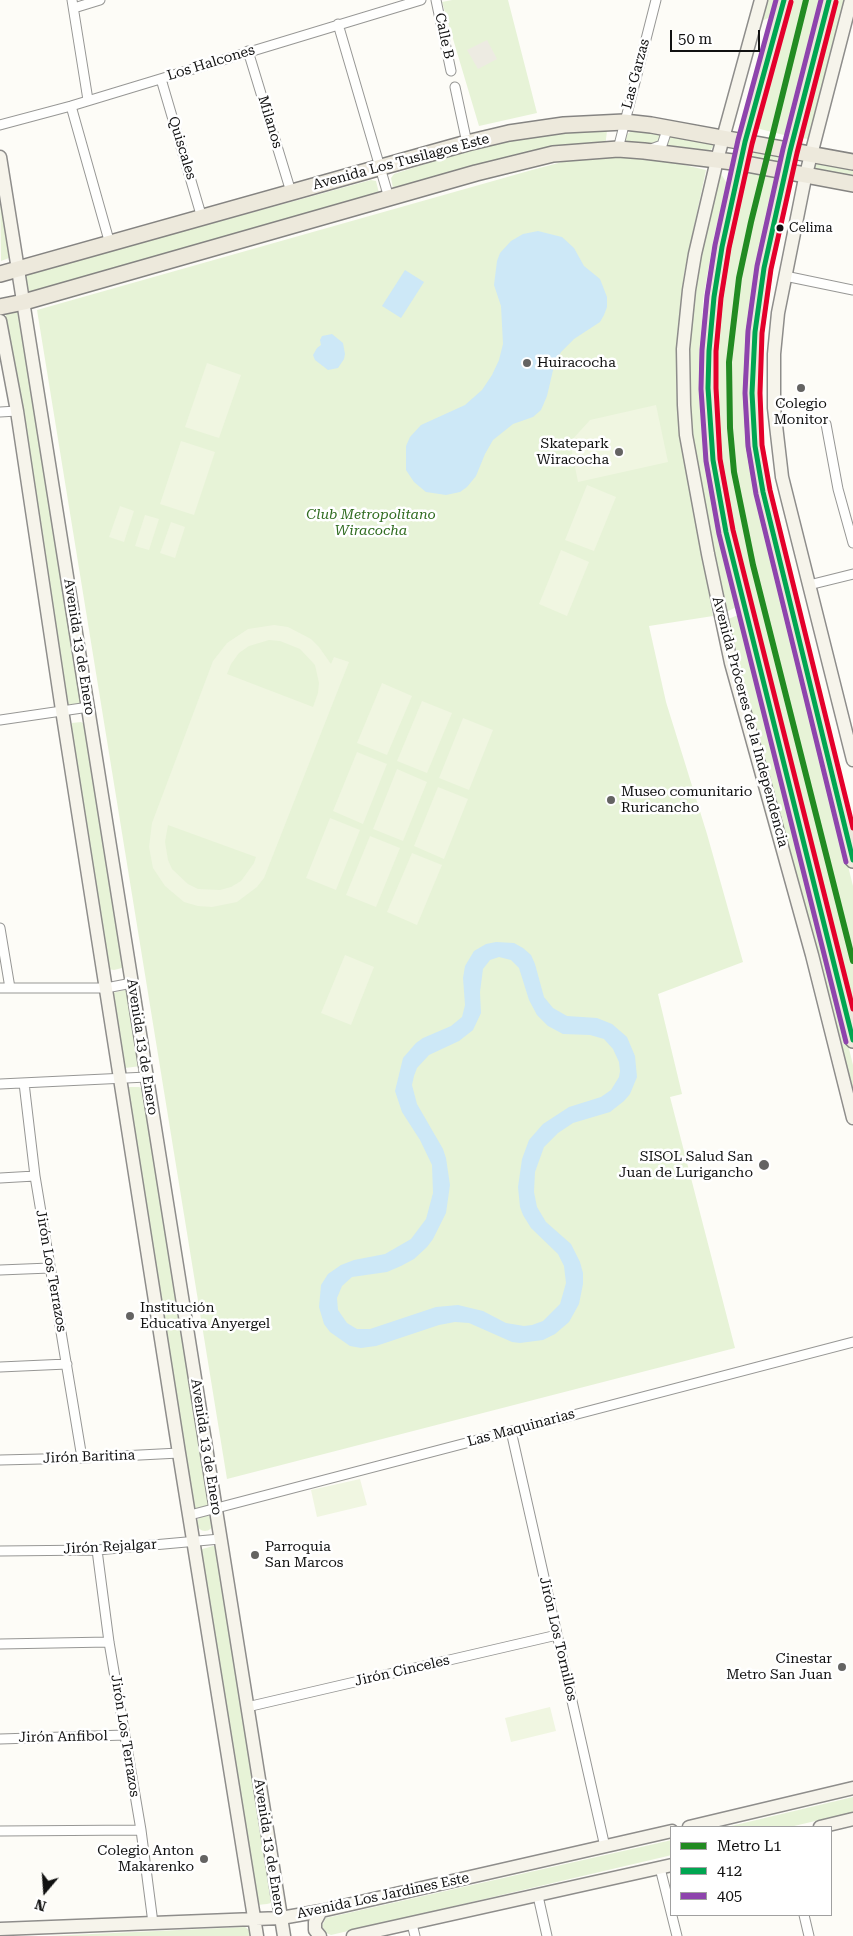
<!DOCTYPE html>
<meta charset="utf-8">
<style>
body{margin:0}
#map{position:relative;width:853px;height:1936px;overflow:hidden;background:#fdfcf7;font-family:"Roboto Serif",serif}
canvas{display:block}
.legend{position:absolute;left:670px;top:1826px;width:162px;height:90px;box-sizing:border-box;background:#fff;border:1px solid #a0a0a0;margin:0;padding:6px 9px;list-style:none;font-size:15px;color:#111}
.legend li{display:flex;align-items:center;gap:10px;height:25px}
.legend b{width:25px;border:1px solid #a0a0a0}
.north{position:absolute;left:20px;top:1866px;width:50px;height:50px;-webkit-text-stroke:4px #fff;paint-order:stroke;rotate:198deg;font-size:14px;font-weight:700;line-height:20px;text-align:center;color:#111}
.north::after{content:'';display:block;margin:auto;width:18px;height:22px;background:#111;clip-path:polygon(50% 0,100% 100%,50% 72%,0 100%)}
.scale{position:absolute;left:670px;top:30px;width:90px;height:22px;box-sizing:border-box;border:2px solid #111;border-top:0;padding-left:6px;font-size:15px;line-height:18px;white-space:nowrap;color:#111;-webkit-text-stroke:4px #fff;paint-order:stroke}
</style>
<div id="map">
<canvas width="853" height="1936"></canvas>
<ul class="legend">
<li><b style="height:6px;background:#228b22"></b>Metro L1</li>
<li><b style="height:6px;background:#00a651"></b>412</li>
<li><b style="height:6px;background:#8e44ad"></b>405</li>
</ul>
<div class="north">N</div>
<div class="scale">50 m</div>
</div>
<script>
const context = document.querySelector('canvas').getContext('2d');
context.lineJoin = 'round';
function paint(path, color) { context.fillStyle = color; context.fill(path, 'evenodd'); }
const poly = rows => new Path2D(rows.map(r => 'M' + r).join(''));
function strokePath(path, color, width, dash) { context.strokeStyle = color; context.lineWidth = width; context.lineCap = dash ? 'butt' : 'round'; context.setLineDash(dash || []); context.stroke(path); }
function drawText(font, color, halo, rows, align = 'center') {
  context.font = font + ' "Roboto Serif",serif'; context.lineWidth = 5; context.setLineDash([]); context.textBaseline = 'middle'; context.strokeStyle = halo; context.fillStyle = color; for (const [text, x, y, turn = 0] of rows) {
    context.save(); context.translate(x, y); context.rotate((+turn || 0) * Math.PI / 180); context.textAlign = isNaN(turn) ? turn : align; if (halo) context.strokeText(text, 0, 0); context.fillText(text, 0, 0); context.restore();
  }
}
paint(poly([
 [452,0,508,0,537,113,479,126,442,2],
 [766,0,776,0,772,16,760,22],
 [789,0,823,0,788,136,756,128],
 [837,0,844,0,808,139,802,138],
 [588,130,607,131,605,147,396,190,393,188,391,178,394,174,478,147,538,133],
 [632,131,663,133,713,143,713,146,709,153,625,143,627,134],
 [753,151,758,151,780,155,783,159,783,163,749,160,751,153],
 [602,157,639,157,671,162,706,170,684,274,677,338,676,377,678,415,684,457,713,616,649,626,666,702,707,834,743,962,658,994,682,1094,670,1097,735,1348,227,1479,37,310,532,170,566,161],
 [817,163,853,171,853,181,814,169],
 [719,170,727,184,714,236,703,300,699,389,704,439,719,528,737,607,728,611,725,611,690,433,686,361,693,294],
 [745,172,776,178,753,294,753,476,780,594,853,886,853,1014,730,523,717,416,717,355,727,263],
 [371,180,376,181,379,193,29,293,28,291,25,279,26,276,31,273],
 [0,188,10,254,9,258,1,261],
 [16,312,20,312,81,704,71,706,64,704,6,317,6,314],
 [738,615,742,616,853,1065,853,1104,726,625,726,620],
 [81,722,86,725,123,963,122,968,114,970,108,969,70,728,72,723],
 [129,989,141,1066,125,1068,112,993],
 [126,1087,139,1087,144,1089,210,1506,197,1509,193,1507],
 '197 1523a8 8 0 1 1 16 0a8 8 0 1 1-16 0Z',
 [213,1546,216,1546,218,1550,272,1899,271,1903,267,1904,257,1905,199,1550],
 [853,1797,853,1812,790,1827,727,1827],
 [672,1840,672,1855,331,1935,326,1933,322,1926,326,1918],
 [245,1927,249,1930,250,1936,49,1936]
]), '#e7f3d7');
paint(poly([
 [207,363,241,375,219,438,185,427],
 [656,405,668,462,578,482,570,442,590,420],
 [181,441,215,452,194,515,160,504],
 [587,485,616,497,594,551,565,540],
 [120,506,134,511,124,542,109,537],
 [145,515,159,519,149,550,135,546],
 [171,522,185,527,175,558,160,553],
 [561,550,589,562,567,616,539,604],
 [274,625,288,627,311,639,319,647,331,664,334,657,349,662,264,878,257,887,237,902,212,907,198,906,184,902,165,886,153,868,149,847,152,823,213,661,227,643,248,629],
 [269,640,280,641,300,649,315,665,319,683,318,693,313,707,227,674,231,664,239,653,249,646],
 [168,825,256,857,254,863,241,881,231,887,220,890,198,889,188,884,172,869,168,860,165,842],
 [382,683,412,696,387,755,357,743],
 [422,701,452,713,427,773,397,761],
 [463,718,493,730,469,790,439,778],
 [357,752,387,764,363,824,333,811],
 [397,769,427,782,403,841,373,829],
 [438,787,468,799,444,859,414,846],
 [330,818,360,830,336,890,306,878],
 [370,836,400,848,376,907,346,895],
 [412,853,442,865,417,925,387,912],
 [345,955,374,967,351,1025,321,1013],
 [360,1479,367,1505,317,1517,311,1490],
 [550,1707,556,1731,511,1742,505,1718]
]), '#f0f6e1');
paint(poly([
 [487,40,497,59,478,69,467,50]
]), '#edebe2');
paint(poly([
 [538,231,562,237,574,248,584,266,600,279,607,297,607,307,604,315,600,322,574,339,561,352,554,366,547,396,541,410,533,417,513,424,493,440,485,454,476,476,467,487,460,492,446,495,426,492,414,482,406,470,406,446,410,437,421,425,465,405,482,390,492,375,499,360,503,344,501,306,494,285,497,261,500,253,511,241,523,234],
 [405,270,424,282,401,318,382,306],
 [332,334,343,343,345,354,344,359,338,368,328,370,315,360,313,355,317,348,321,345,320,340,322,336],
 [496,942,514,943,523,948,531,955,535,964,544,997,553,1008,567,1016,597,1018,612,1024,627,1037,635,1056,637,1077,630,1094,624,1101,610,1112,573,1123,558,1133,544,1147,535,1172,534,1192,537,1207,546,1222,571,1244,580,1262,583,1273,583,1284,579,1304,569,1322,555,1334,543,1340,520,1343,512,1342,469,1323,455,1322,439,1325,376,1346,361,1348,350,1346,330,1332,324,1324,319,1307,321,1285,328,1274,341,1265,354,1260,385,1254,411,1239,426,1219,433,1193,432,1165,420,1140,402,1112,395,1091,403,1058,416,1043,423,1038,451,1026,462,1017,465,1005,463,978,465,966,474,951,486,944],
 [499,957,511,960,519,968,529,1000,537,1015,548,1026,563,1034,590,1035,604,1039,613,1049,619,1062,620,1071,619,1077,611,1090,601,1097,569,1107,543,1124,529,1140,522,1159,518,1187,520,1207,523,1215,531,1228,558,1254,564,1266,566,1283,560,1304,543,1321,532,1325,524,1326,506,1323,483,1311,458,1305,436,1307,370,1329,357,1329,347,1323,338,1310,337,1298,342,1286,352,1277,387,1272,401,1266,414,1259,427,1247,433,1239,446,1213,450,1185,446,1158,443,1149,417,1104,412,1085,414,1076,417,1068,429,1055,459,1041,473,1030,481,1013,480,992,483,969,490,960]
]), '#cde8f7');
const street = poly([
 [72,0,88,100],
 [436,0,451,71],
 [74,8,100,0],
 [338,24,389,198],
 [248,51,291,192],
 [161,79,202,218],
 [455,87,467,143],
 [71,106,110,244],
 [0,125,71,106,421,0],
 [618,149,656,0],
 [651,149,662,145,668,127],
 [785,276,853,290],
 [0,412,17,411],
 [826,424,838,489,853,543],
 [809,585,853,574],
 [0,720,89,707],
 [0,928,10,988],
 [0,988,106,988,132,983],
 [24,1083,35,1176,82,1458],
 [0,1084,147,1077],
 [0,1178,35,1176],
 [0,1270,50,1268],
 [0,1367,67,1364],
 [511,1431,605,1847],
 [0,1460,82,1458,179,1453],
 [190,1515,853,1342],
 [97,1550,109,1642,141,1830,153,1923],
 [0,1551,97,1550,220,1539],
 [0,1644,109,1642],
 [247,1707,557,1635],
 [0,1739,125,1735],
 [0,1831,141,1830],
 [660,1868,677,1936],
 [538,1896,547,1936],
 [804,1915,809,1936],
 [412,1924,415,1936]
]);
const secondary = poly([
 [761,0,717,160,695,254,689,290,683,349,684,405,686,435,708,554,731,663,812,955,853,1118],
 [851,0,805,178,778,313,774,354,774,408,782,477,853,760],
 [0,157,284,1936],
 [0,321,17,411,62,710,179,1453,257,1936],
 [689,1827,853,1788],
 [820,1827,853,1819],
 [0,1929,281,1918,321,1911,672,1831],
 [320,1936,315,1930,315,1922,321,1911],
 [353,1936,672,1865]
]);
const primary = poly([
 [784,0,745,142,722,247,714,297,709,351,708,388,711,425,713,460,726,532,853,1040],
 [829,0,790,151,764,268,755,332,752,393,755,446,763,492,853,860],
 [0,274,467,143,509,133,564,125,624,122,651,125,853,162],
 [0,307,24,302,476,173,553,154,618,149,644,151,741,163,853,184]
]);
strokePath(street, '#979795', 11);
strokePath(secondary, '#8e8d8b', 15);
strokePath(primary, '#858482', 18);
strokePath(street, '#fffffe', 9);
strokePath(secondary, '#f6f4eb', 12);
strokePath(primary, '#ede9dc', 15);
strokePath(poly([
 [784,0,745,142,722,247,714,297,709,351,708,388,713,460,726,532,853,1040],
 [829,0,790,151,764,268,755,332,752,393,755,446,763,492,853,860]
]), '#00a651', 5);
strokePath(poly([
 [776,0,738,140,715,245,707,296,702,350,701,389,706,461,719,534,846,1042],
 [821,0,783,149,757,266,748,331,745,393,748,446,756,494,846,862]
]), '#8e44ad', 5);
strokePath(poly([
 [791,2,752,144,729,248,721,298,716,351,716,388,720,459,733,530,853,1009],
 [836,2,797,153,771,269,762,333,760,393,762,445,770,490,853,828]
]), '#e4002b', 5);
strokePath(poly([
 [806,0,751,222,739,278,729,362,730,428,734,472,753,565,853,961]
]), '#228b22', 6);
for (const [x, y, r, color] of [
 [780,228,4.5,"#111"],
 [527,363,5,"#646362"],
 [801,388,5,"#646362"],
 [619,452,5,"#646362"],
 [611,800,5,"#646362"],
 [764,1165,6,"#646362"],
 [130,1316,5,"#646362"],
 [255,1555,5,"#646362"],
 [842,1667,5,"#646362"],
 [204,1859,5,"#646362"]
]) { const dot = new Path2D(); dot.arc(x, y, r, 0, 2 * Math.PI); context.fillStyle = color; context.fill(dot); strokePath(dot, '#fff', 2); }
drawText('13px', '#111', '#fff', [
 ["Celima",789,228]
], 'left');
drawText('14px', '#111', '#fff', [
 ["Calle B",444,36,78],
 ["Los Halcones",211,63,-17],
 ["Las Garzas",636,74,-75],
 ["Milanos",270,122,73],
 ["Quiscales",182,148,73],
 ["Avenida Los Tusilagos Este",401,162,-15],
 ["Avenida 13 de Enero",79,647,81],
 ["Avenida Próceres de la Independencia",750,722,75],
 ["Avenida 13 de Enero",142,1047,81],
 ["Jirón Los Terrazos",51,1271,80],
 ["Las Maquinarias",521,1428,-15],
 ["Avenida 13 de Enero",206,1447,81],
 ["Jirón Baritina",89,1457,-2],
 ["Jirón Rejalgar",110,1547,-3],
 ["Jirón Los Tornillos",558,1639,77],
 ["Jirón Cinceles",402,1671,-13],
 ["Jirón Los Terrazos",125,1736,81],
 ["Jirón Anfibol",63,1737,-1],
 ["Avenida 13 de Enero",269,1847,81],
 ["Avenida Los Jardines Este",383,1896,-12]
]);
drawText('14px', '#111', '#fff', [
 ["Huiracocha",537,363],
 ["Colegio",801,404,"center"],
 ["Monitor",801,420,"center"],
 ["Skatepark",609,444,"right"],
 ["Wiracocha",609,460,"right"],
 ["Museo comunitario",621,792],
 ["Ruricancho",621,808],
 ["SISOL Salud San",753,1157,"right"],
 ["Juan de Lurigancho",753,1173,"right"],
 ["Institución",140,1308],
 ["Educativa Anyergel",140,1324],
 ["Parroquia",265,1547],
 ["San Marcos",265,1563],
 ["Cinestar",832,1659,"right"],
 ["Metro San Juan",832,1675,"right"],
 ["Colegio Anton",194,1851,"right"],
 ["Makarenko",194,1867,"right"]
], 'left');
drawText('italic 14px', '#2f6b1f', '#fff', [
 ["Club Metropolitano",371,515],
 ["Wiracocha",371,531]
]);
</script>
